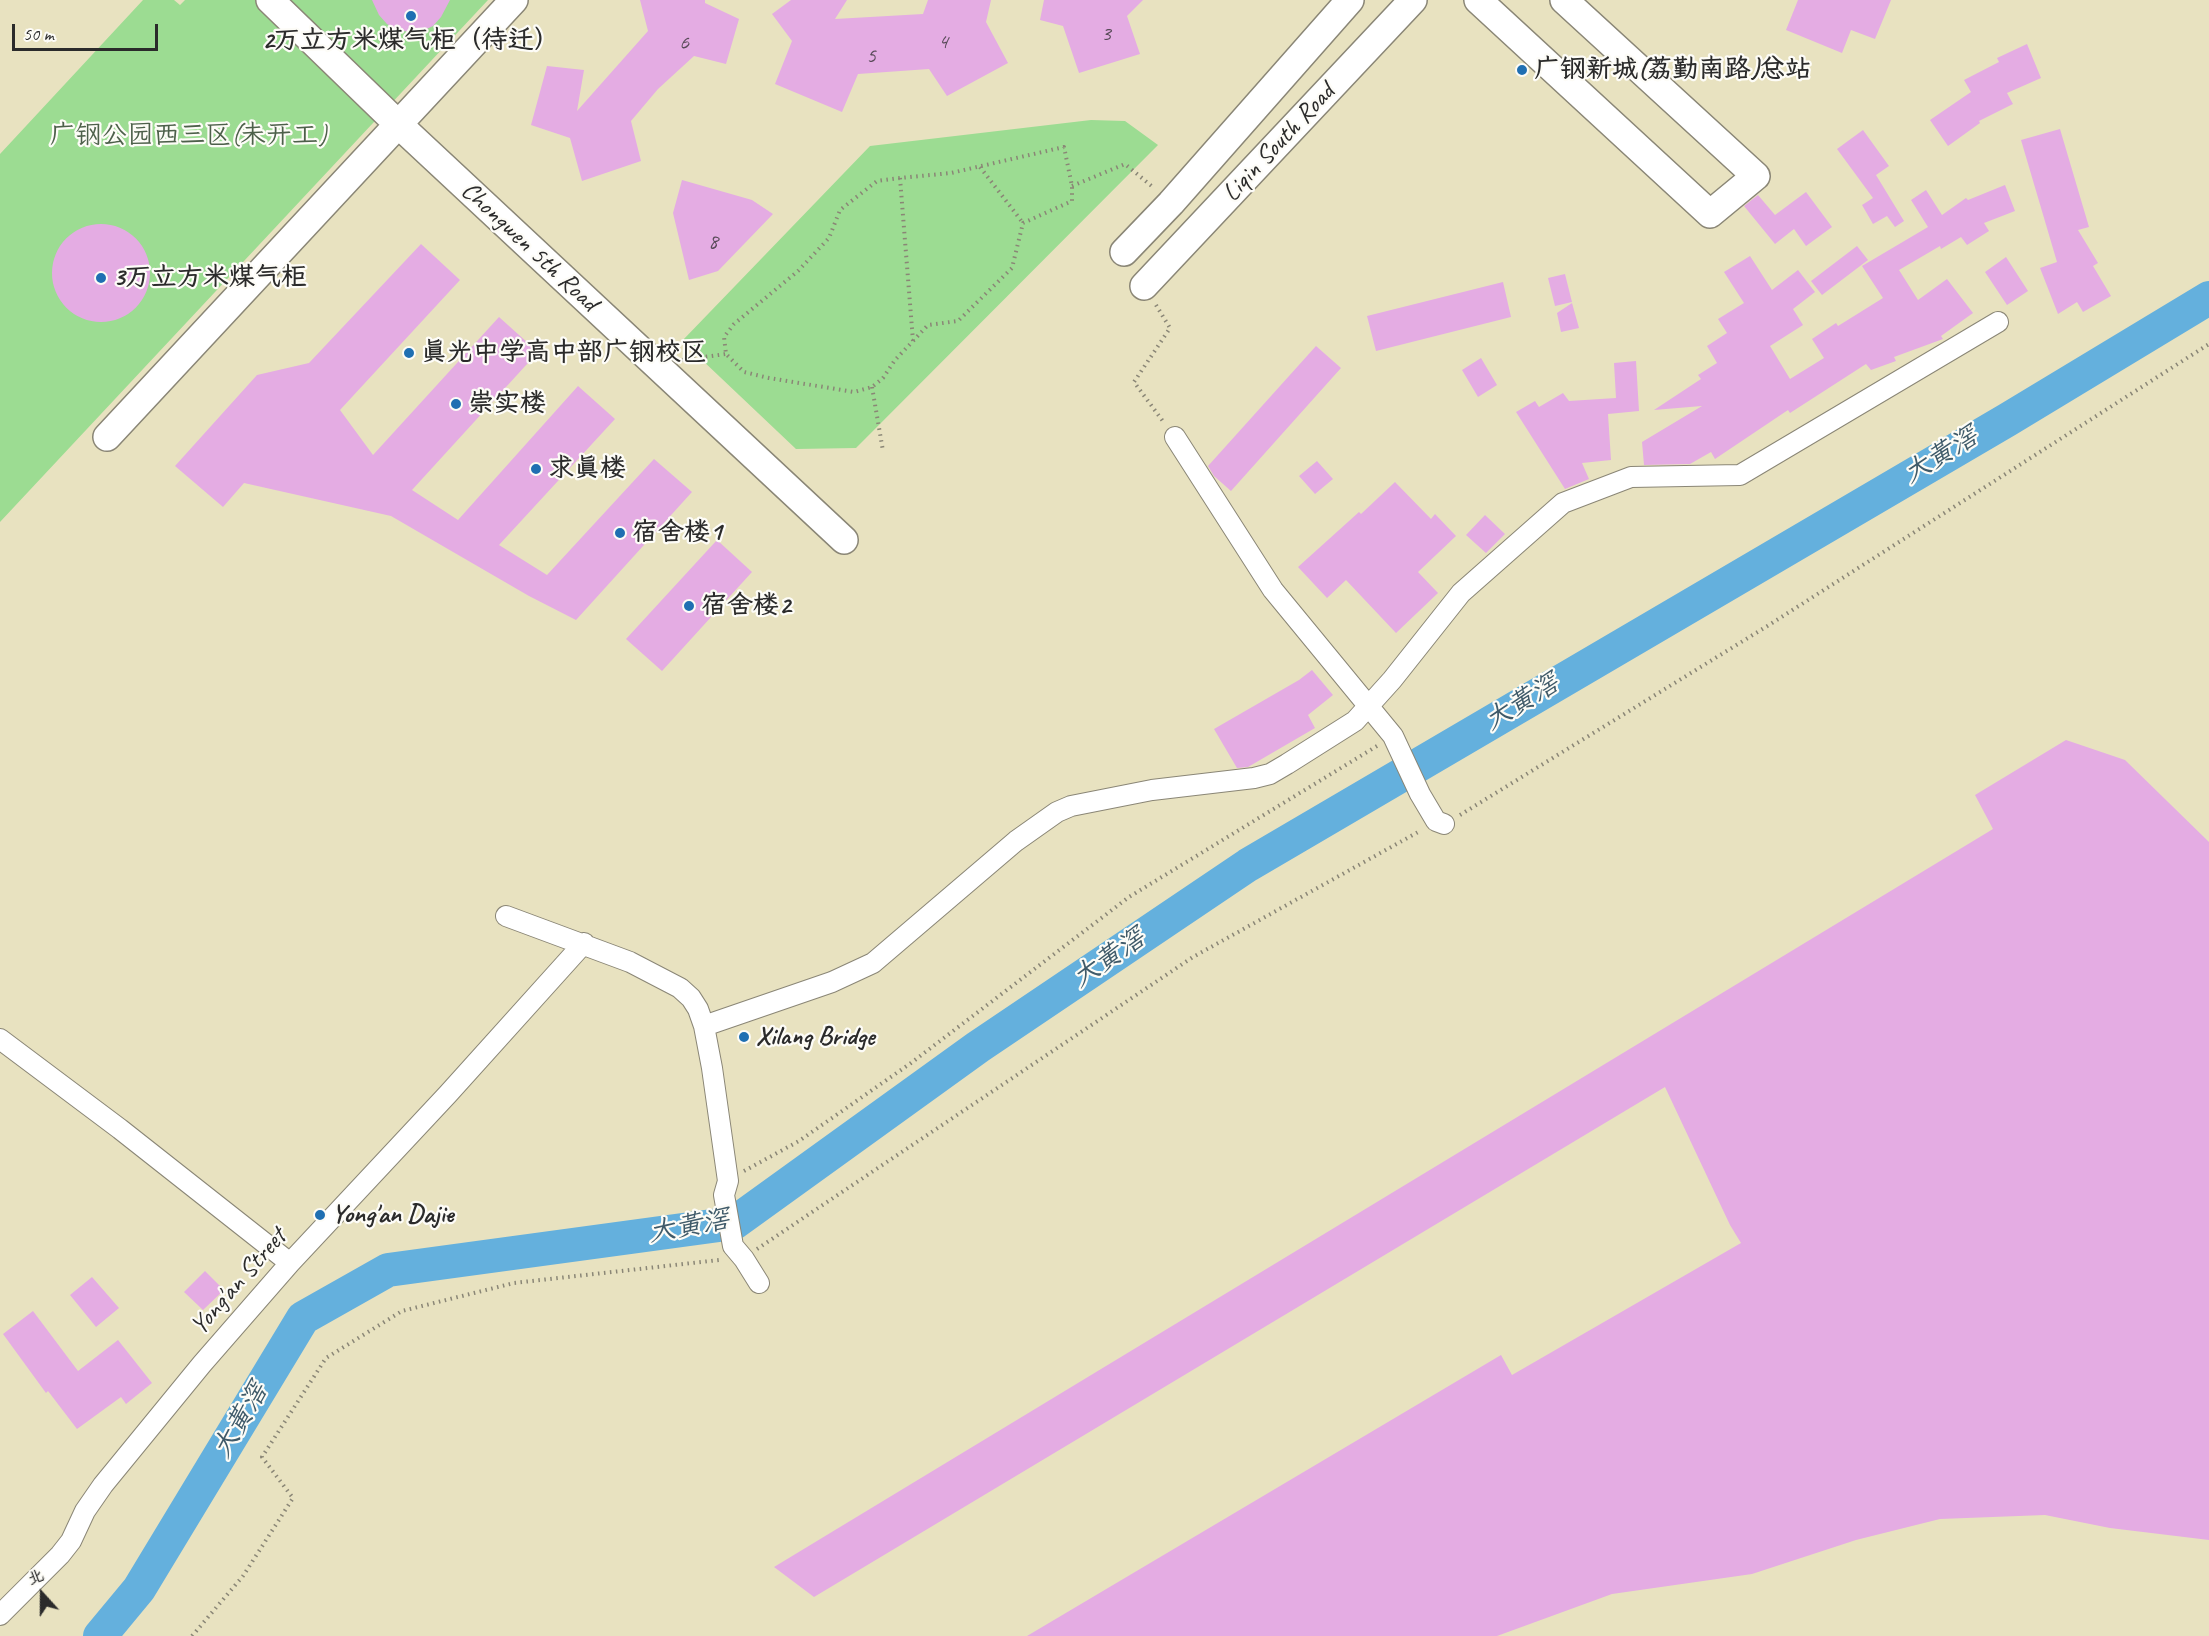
<!DOCTYPE html>
<meta charset="utf-8">
<style>
body{margin:0}
#map{position:relative;width:2209px;height:1636px;overflow:hidden;background:#e8e2c0;font-family:Caveat,"LXGW WenKai TC",sans-serif}
canvas{display:block}
.north{position:absolute;left:12px;top:1564px;width:60px;height:60px;-webkit-text-stroke:4px #fdfcf7;paint-order:stroke;rotate:339deg;font-size:16px;font-weight:700;line-height:24px;text-align:center;color:#2b2b2b}
.north::after{content:'';display:block;margin:auto;width:21px;height:27px;background:#2b2b2b;clip-path:polygon(50% 0,100% 100%,50% 72%,0 100%)}
.scale{position:absolute;left:12px;top:24px;width:146px;height:27px;box-sizing:border-box;border:3px solid #2b2b2b;border-top:0;padding-left:8px;font-size:18px;line-height:21px;white-space:nowrap;color:#2b2b2b;-webkit-text-stroke:4px #fdfcf7;paint-order:stroke}
</style>
<div id="map">
<canvas width="2209" height="1636"></canvas>
<div class="north">北</div>
<div class="scale">50 m</div>
</div>
<script>
const context = document.querySelector('canvas').getContext('2d');
context.lineJoin = 'round';
function paint(path, color) { context.fillStyle = color; context.fill(path, 'evenodd'); }
const poly = rows => new Path2D(rows.map(r => 'M' + r).join(''));
function strokePath(path, color, width, dash) { context.strokeStyle = color; context.lineWidth = width; context.lineCap = dash ? 'butt' : 'round'; context.setLineDash(dash || []); context.stroke(path); }
function drawText(font, color, halo, rows, align = 'center') {
  context.font = font + ' Caveat,"LXGW WenKai TC",sans-serif'; context.lineWidth = 4.5; context.setLineDash([]); context.textBaseline = 'middle'; context.strokeStyle = halo; context.fillStyle = color; for (const [text, x, y, turn = 0] of rows) {
    context.save(); context.translate(x, y); context.rotate((+turn || 0) * Math.PI / 180); context.textAlign = isNaN(turn) ? turn : align; if (halo) context.strokeText(text, 0, 0); context.fillText(text, 0, 0); context.restore();
  }
}
paint(poly([
 [143,0,174,0,180,5,185,0,488,0,0,522,0,154],
 [1091,120,1125,121,1158,145,856,448,796,449,682,341,870,146]
]), '#9cdc92');
strokePath(poly([
 [100,1636,139,1589,303,1318,388,1270,734,1223,978,1047,1248,865,2007,420,2209,298]
]), '#64b0dd', 34);
paint(poly([
 [372,0,450,0,441,17,433,26,422,31,410,32,397,30,387,24,379,15],
 [640,0,705,0,705,3,739,19,726,64,694,56,658,89,631,121,641,161,582,181,570,138,531,125,547,66,584,70,577,111,648,31],
 [791,0,847,0,835,19,923,14,928,0,991,0,986,22,1008,63,947,96,929,69,858,74,842,112,775,84,792,41,772,14],
 [1044,0,1143,0,1127,16,1140,54,1079,73,1063,26,1040,20],
 [1798,0,1891,0,1875,39,1851,30,1842,53,1786,30],
 [2027,44,2041,78,2007,93,2013,104,1979,121,1980,123,1948,146,1930,120,1971,92,1964,80,1999,62,1997,58],
 [2060,129,2089,227,2078,230,2098,263,2093,266,2111,296,2083,312,2077,302,2058,314,2040,268,2057,262,2021,140],
 [1863,130,1889,166,1876,175,1904,221,1895,227,1887,216,1873,224,1862,205,1873,198,1837,149],
 [682,180,752,200,773,214,718,271,689,280,673,213],
 [2005,185,2015,211,1984,223,1989,231,1967,245,1961,237,1941,249,1940,246,1899,270,1918,300,1947,279,1973,313,1941,336,1943,339,1894,357,1896,361,1871,370,1866,364,1790,413,1788,410,1715,459,1711,452,1690,464,1644,465,1642,442,1702,406,1654,410,1701,379,1698,375,1717,363,1707,346,1727,333,1718,319,1744,303,1724,272,1750,256,1772,290,1798,270,1815,292,1793,309,1803,325,1770,346,1790,379,1824,358,1812,339,1836,323,1838,326,1883,298,1862,266,1928,227,1911,200,1926,190,1942,215,1966,198,1968,200],
 [1806,192,1832,227,1806,246,1794,229,1775,244,1744,206,1758,195,1775,215],
 '52 273a49 49 0 1 1 98 0a49 49 0 1 1-98 0Z',
 [421,244,460,280,340,410,373,455,499,317,538,352,412,490,458,520,578,386,615,419,499,545,547,575,654,459,692,492,576,620,529,596,391,516,244,483,223,507,175,466,257,375,309,363],
 [1857,246,1868,260,1822,295,1811,281],
 [2006,257,2028,291,2007,305,1985,272],
 [1565,274,1572,302,1555,306,1548,278],
 [1503,282,1511,317,1376,351,1367,316],
 [1572,303,1579,328,1561,332,1557,313],
 [1316,346,1341,368,1231,491,1214,476,1208,466],
 [1481,358,1497,385,1478,397,1462,370],
 [1636,361,1639,411,1608,414,1611,460,1582,463,1589,479,1565,489,1516,412,1535,401,1539,407,1563,393,1569,401,1616,398,1614,363],
 [1317,461,1333,479,1315,494,1299,476],
 [1395,482,1431,519,1435,514,1456,536,1418,572,1438,593,1396,633,1346,580,1327,598,1298,567,1359,512,1361,514],
 [1485,515,1505,534,1486,553,1466,535],
 [717,540,752,572,662,671,626,639],
 [1312,670,1333,695,1308,715,1315,728,1248,767,1237,768,1214,729,1299,680],
 [2066,740,2125,760,2209,842,2209,1540,2110,1528,2045,1515,1940,1519,1856,1540,1752,1574,1612,1594,1497,1636,1027,1636,1501,1355,1512,1375,1741,1243,1730,1225,1665,1087,814,1597,774,1567,1993,829,1975,795],
 [205,1271,224,1290,203,1310,184,1292],
 [92,1277,119,1308,96,1327,70,1295],
 [33,1311,78,1371,118,1340,152,1383,126,1404,121,1397,77,1429,48,1391,46,1393,3,1334]
]), '#e4ace3');
const street = poly([
 [1175,437,1273,590,1393,736,1420,794,1436,821,1444,824],
 [506,916,630,962,680,988,691,998,698,1009,704,1026,712,1068,728,1181,724,1195,733,1246,744,1259,759,1283],
 [704,1026,832,982,873,963,1016,841,1057,812,1071,806,1152,790,1254,778,1270,774,1287,764,1355,721,1392,680,1461,593,1563,503,1631,477,1740,475,1998,322],
 [0,1039,120,1129,290,1263],
 [0,1615,60,1555,71,1541,85,1511,103,1485,202,1364,290,1263,448,1094,584,943]
]);
const secondary = poly([
 [270,0,399,125,844,540],
 [1478,0,1710,214,1756,176,1564,0],
 [1124,252,1171,203,1350,0],
 [1144,286,1413,0],
 [107,437,514,0]
]);
strokePath(street, '#8a8676', 22);
strokePath(secondary, '#8a8676', 30);
strokePath(poly([
 [980,167,1023,223],
 [900,178,913,341,895,360,883,378,872,387,854,392,769,378,744,372,726,354,724,337,734,324,798,271,829,238,840,210,877,181,900,178,951,173,1064,147,1072,186,1072,201,1023,223,1012,268,958,321,928,325,913,341],
 [1072,186,1125,164,1154,188],
 [1156,305,1170,328,1134,382,1165,424],
 [682,360,726,354],
 [872,387,883,451],
 [1460,815,1769,625,2209,344],
 [744,1171,799,1141,911,1063,1129,897,1377,746],
 [757,1249,1193,957,1420,831],
 [192,1636,243,1576,293,1498,262,1457,326,1358,402,1311,514,1283,719,1260]
]), '#8a8676', 4, [1.5, 4.5]);
strokePath(street, '#fff', 20);
strokePath(secondary, '#fff', 27);
for (const [x, y, r, color] of [
 [411,16,6,"#1f6fb2"],
 [1522,70,6,"#1f6fb2"],
 [101,278,6,"#1f6fb2"],
 [409,353,6,"#1f6fb2"],
 [456,404,6,"#1f6fb2"],
 [536,469,6,"#1f6fb2"],
 [620,533,6,"#1f6fb2"],
 [689,606,6,"#1f6fb2"],
 [744,1037,6,"#1f6fb2"],
 [320,1215,6,"#1f6fb2"]
]) { const dot = new Path2D(); dot.arc(x, y, r, 0, 2 * Math.PI); context.fillStyle = color; context.fill(dot); strokePath(dot, '#fdfcf7', 2); }
drawText('22px', '#594b59', null, [
 ["3",1106,34],
 ["4",943,42],
 ["6",684,43],
 ["5",871,56],
 ["8",713,242]
]);
drawText('bold 26px', '#2b2b2b', '#fdfcf7', [
 ["2万立方米煤气柜（待迁）",411,41,"center"],
 ["广钢新城(荔勤南路)总站",1534,70],
 ["3万立方米煤气柜",113,278],
 ["真光中学高中部广钢校区",421,353],
 ["崇实楼",468,404],
 ["求真楼",548,469],
 ["宿舍楼1",632,533],
 ["宿舍楼2",701,606],
 ["Xilang Bridge",756,1037],
 ["Yong'an Dajie",332,1215]
], 'left');
drawText('26px', '#4d604a', '#fdfcf7', [
 ["广钢公园西三区(未开工)",188,136]
]);
drawText('26px', '#2b2b2b', '#fdfcf7', [
 ["Liqin South Road",1279,143,-47],
 ["Chongwen 5th Road",529,247,43],
 ["Yong'an Street",239,1282,-49]
]);
drawText('italic 27px', '#3f5a69', '#fdfcf7', [
 ["大黄滘",1941,456,-31],
 ["大黄滘",1522,703,-31],
 ["大黄滘",1109,959,-34],
 ["大黄滘",689,1227,-10],
 ["大黄滘",241,1421,-59]
]);
</script>
